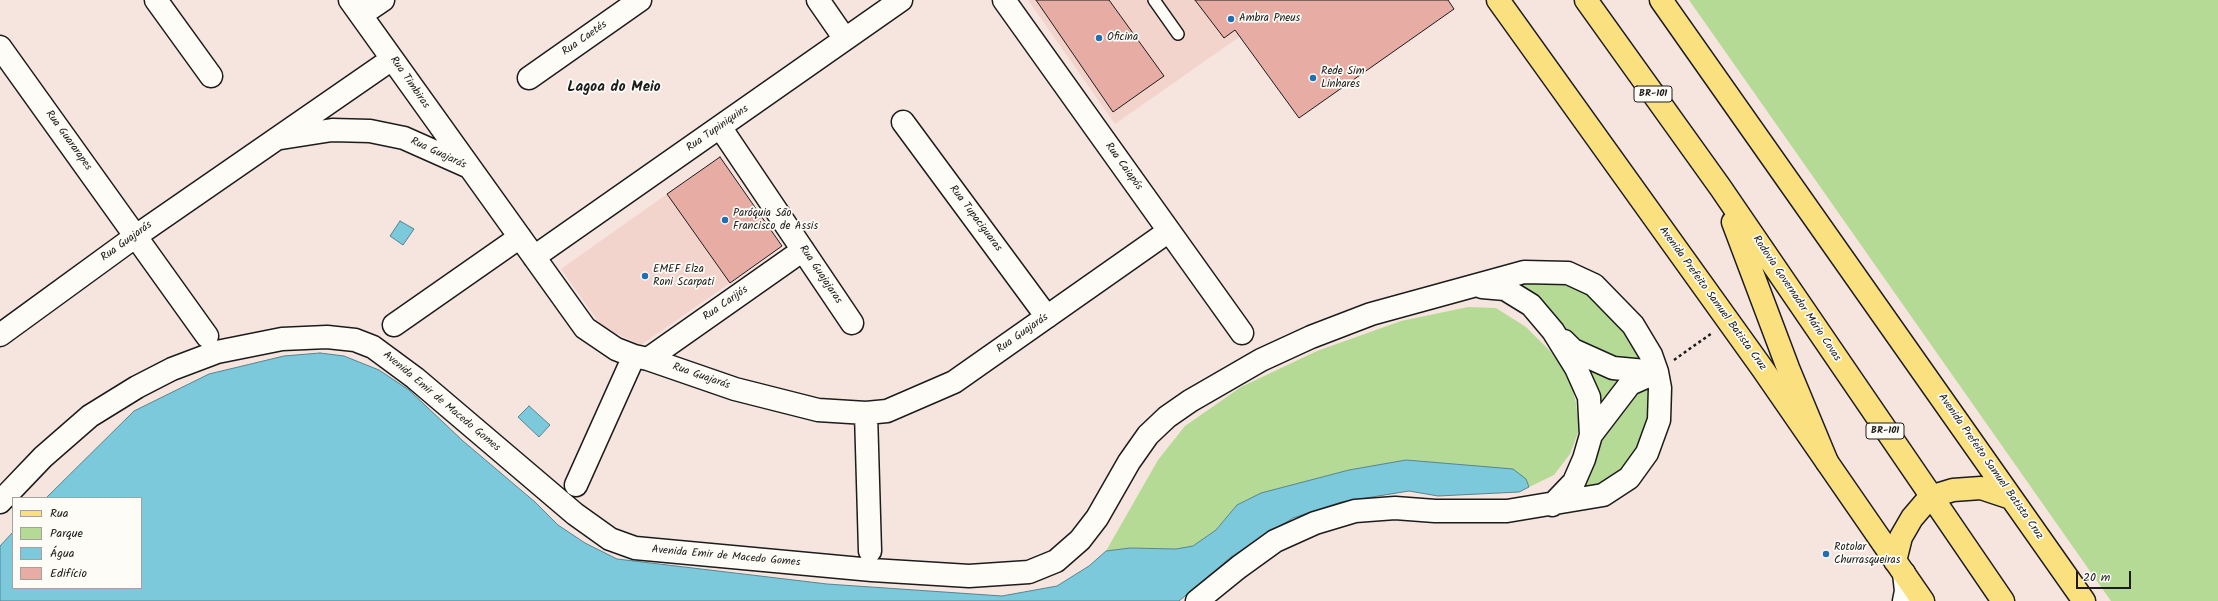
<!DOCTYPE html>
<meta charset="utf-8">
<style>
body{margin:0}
#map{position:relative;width:2218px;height:601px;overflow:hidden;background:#f6e4de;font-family:Kalam,sans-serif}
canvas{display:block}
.legend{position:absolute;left:12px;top:497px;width:130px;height:92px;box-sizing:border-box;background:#fdfcf7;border:1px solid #a3a29f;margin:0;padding:5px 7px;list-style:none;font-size:12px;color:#1c1c1c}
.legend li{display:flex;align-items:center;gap:8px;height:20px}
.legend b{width:20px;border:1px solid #a3a29f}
.scale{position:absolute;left:2076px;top:571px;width:55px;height:18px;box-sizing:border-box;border:2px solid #1c1c1c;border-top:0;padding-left:5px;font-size:12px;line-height:14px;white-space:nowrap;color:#1c1c1c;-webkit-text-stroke:3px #fdfcf7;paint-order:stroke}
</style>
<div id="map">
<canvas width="2218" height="601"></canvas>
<ul class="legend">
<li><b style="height:5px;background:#fbe080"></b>Rua</li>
<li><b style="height:11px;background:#b5da95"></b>Parque</li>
<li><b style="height:11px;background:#7cc9db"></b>Água</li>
<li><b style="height:11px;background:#e7ada4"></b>Edifício</li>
</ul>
<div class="scale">20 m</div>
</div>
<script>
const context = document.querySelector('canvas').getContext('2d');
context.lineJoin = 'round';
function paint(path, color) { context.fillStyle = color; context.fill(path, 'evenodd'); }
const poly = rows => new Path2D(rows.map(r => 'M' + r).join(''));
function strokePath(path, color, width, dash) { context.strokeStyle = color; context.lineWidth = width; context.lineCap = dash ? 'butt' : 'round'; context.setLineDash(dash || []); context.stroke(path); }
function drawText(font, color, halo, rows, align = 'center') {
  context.font = font + ' Kalam,sans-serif'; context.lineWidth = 3.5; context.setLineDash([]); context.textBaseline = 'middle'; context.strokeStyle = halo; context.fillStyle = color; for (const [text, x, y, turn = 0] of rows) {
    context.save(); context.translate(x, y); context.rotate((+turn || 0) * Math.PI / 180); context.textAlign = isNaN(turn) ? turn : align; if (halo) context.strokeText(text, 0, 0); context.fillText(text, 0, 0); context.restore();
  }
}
paint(poly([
 [1028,0,1292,0,1115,124],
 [667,194,730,283,641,345,602,327,561,269]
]), '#f2d4cd');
paint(poly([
 [1689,0,2218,0,2218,601,2111,601],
 [1524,272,1568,273,1616,305,1660,388,1629,478,1552,505,1584,459,1576,368,1505,289],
 [1468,307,1496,308,1526,327,1550,351,1569,375,1576,403,1579,430,1570,454,1554,475,1529,487,1526,479,1485,467,1453,464,1406,460,1349,470,1261,493,1237,505,1216,530,1193,546,1176,549,1130,548,1106,551,1158,460,1185,426,1241,387,1317,351,1401,321]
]), '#b5da95');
const water = poly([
 [400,221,414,229,403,245,390,236,400,221],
 [320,353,344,356,379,370,409,390,463,441,535,502,558,525,585,543,617,559,827,584,1002,596,1057,586,1089,566,1106,551,1130,548,1176,549,1193,546,1216,530,1237,505,1261,493,1349,470,1406,460,1513,469,1526,479,1529,487,1519,492,1438,496,1409,491,1341,502,1293,518,1231,557,1179,601,0,601,0,546,13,532,13,588,141,588,141,498,46,498,134,411,209,374,284,356,320,353],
 [529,406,550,425,539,437,518,417,529,406]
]);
paint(water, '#7cc9db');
strokePath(water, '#56848f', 1);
const building = poly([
 [1036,0,1109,0,1164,76,1113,112,1036,0],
 [1195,0,1448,0,1454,9,1299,118,1235,30,1224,38,1195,0],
 [720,157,782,246,730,283,667,194,720,157]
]);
paint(building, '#e7ada4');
strokePath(building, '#1c1c1c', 1);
const lane = poly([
 [1154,0,1178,34]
]);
const street = poly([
 [156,0,211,76],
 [350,0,585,328,616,349,634,356,648,359,735,389,818,410,866,413,887,411,954,382,1169,231],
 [818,0,845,39],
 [1004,0,1242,333],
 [361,15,383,0],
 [0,47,207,336],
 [529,78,640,0],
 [903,122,1047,317],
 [720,127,852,323],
 [281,138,332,130,370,131,404,138,467,166],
 [534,257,901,0],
 [1482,287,1505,289,1531,305,1553,331,1576,368,1589,397,1591,435,1584,459,1574,482,1552,505],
 [394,325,520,237],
 [0,335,136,236,392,59],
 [1564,341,1573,350,1613,368,1657,372,1630,384,1591,435],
 [648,359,803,250],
 [866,413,870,551],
 [576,485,634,356],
 [0,502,43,457,90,416,137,387,172,369,217,352,282,339,327,337,355,340,373,347,415,378,575,514,610,539,635,548,872,570,969,576,1029,572,1056,561,1080,540,1097,518,1129,462,1148,435,1167,417,1190,401,1261,360,1311,337,1371,314,1524,272,1568,273,1594,285,1633,325,1651,355,1657,372,1660,388,1659,420,1647,453,1629,478,1603,495,1507,511,1435,511,1395,508,1355,511,1315,523,1275,541,1239,567,1197,601]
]);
const secondary = poly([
 [1904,573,1906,591,1904,601]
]);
const primary = poly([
 [1498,0,1762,368,1923,601],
 [1661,0,2084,601],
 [1895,561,1901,537,1912,518,1930,497,1953,490,1981,488,2011,498]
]);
const highway = poly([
 [1586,0,1720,187,2003,601],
 [1733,222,1788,368,1827,462]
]);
strokePath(lane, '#1c1c1c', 14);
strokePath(street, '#1c1c1c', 25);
strokePath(secondary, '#1c1c1c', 25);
strokePath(primary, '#1c1c1c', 25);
strokePath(highway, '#1c1c1c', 25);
strokePath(poly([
 [1674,360,1712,333]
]), '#1c1c1c', 2.5, [3, 3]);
strokePath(lane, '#fdfcf7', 11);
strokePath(street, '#fdfcf7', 22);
strokePath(secondary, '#fdfcf7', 22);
strokePath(primary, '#fbe080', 22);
strokePath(highway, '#fbe080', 22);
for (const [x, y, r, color] of [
 [1231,19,4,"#1f6fb2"],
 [1099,38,4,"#1f6fb2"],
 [1313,78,4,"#1f6fb2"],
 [725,220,4,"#1f6fb2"],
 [645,276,4,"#1f6fb2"],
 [1826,554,4,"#1f6fb2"]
]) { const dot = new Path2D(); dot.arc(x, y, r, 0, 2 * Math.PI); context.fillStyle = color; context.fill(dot); strokePath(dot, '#fdfcf7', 1.5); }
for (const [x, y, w] of [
 [1653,94,38],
 [1885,431,38]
]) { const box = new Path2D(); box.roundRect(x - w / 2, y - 8, w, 16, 3); context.fillStyle = '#fdfcf7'; context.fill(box); strokePath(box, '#1c1c1c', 1); }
drawText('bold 10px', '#1c1c1c', null, [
 ["BR-101",1653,94],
 ["BR-101",1885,431]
]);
drawText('11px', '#1c1c1c', '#fdfcf7', [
 ["Ambra Pneus",1239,19],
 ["Oficina",1107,38],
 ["Rede Sim",1321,72],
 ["Linhares",1321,85],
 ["Paróquia São",733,214],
 ["Francisco de Assis",733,227],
 ["EMEF Elza",653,270],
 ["Roni Scarpati",653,283],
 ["Rotolar",1834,548],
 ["Churrasqueiras",1834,561]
], 'left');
drawText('11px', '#1c1c1c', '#fdfcf7', [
 ["Rua Caetés",585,39,-35],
 ["Rua Timbiras",409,83,55],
 ["Rua Tupiniquins",718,129,-35],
 ["Rua Guararapes",68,141,54],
 ["Rua Guajarás",438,154,25],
 ["Rua Caiapós",1123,167,54],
 ["Rua Tupaciguaras",975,219,53],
 ["Rua Guajarás",127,242,-36],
 ["Rua Guajajaras",820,275,56],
 ["Avenida Prefeito Samuel Batista Cruz",1712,299,54],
 ["Rodovia Governador Mário Covas",1796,299,56],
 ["Rua Carijós",726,304,-35],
 ["Rua Guajarás",1023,334,-35],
 ["Rua Guajarás",701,377,19],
 ["Avenida Emir de Macedo Gomes",441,402,40],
 ["Avenida Prefeito Samuel Batista Cruz",1990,467,55],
 ["Avenida Emir de Macedo Gomes",726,557,5]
]);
drawText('bold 15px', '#1c1c1c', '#fdfcf7', [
 ["Lagoa do Meio",614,88]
]);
</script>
